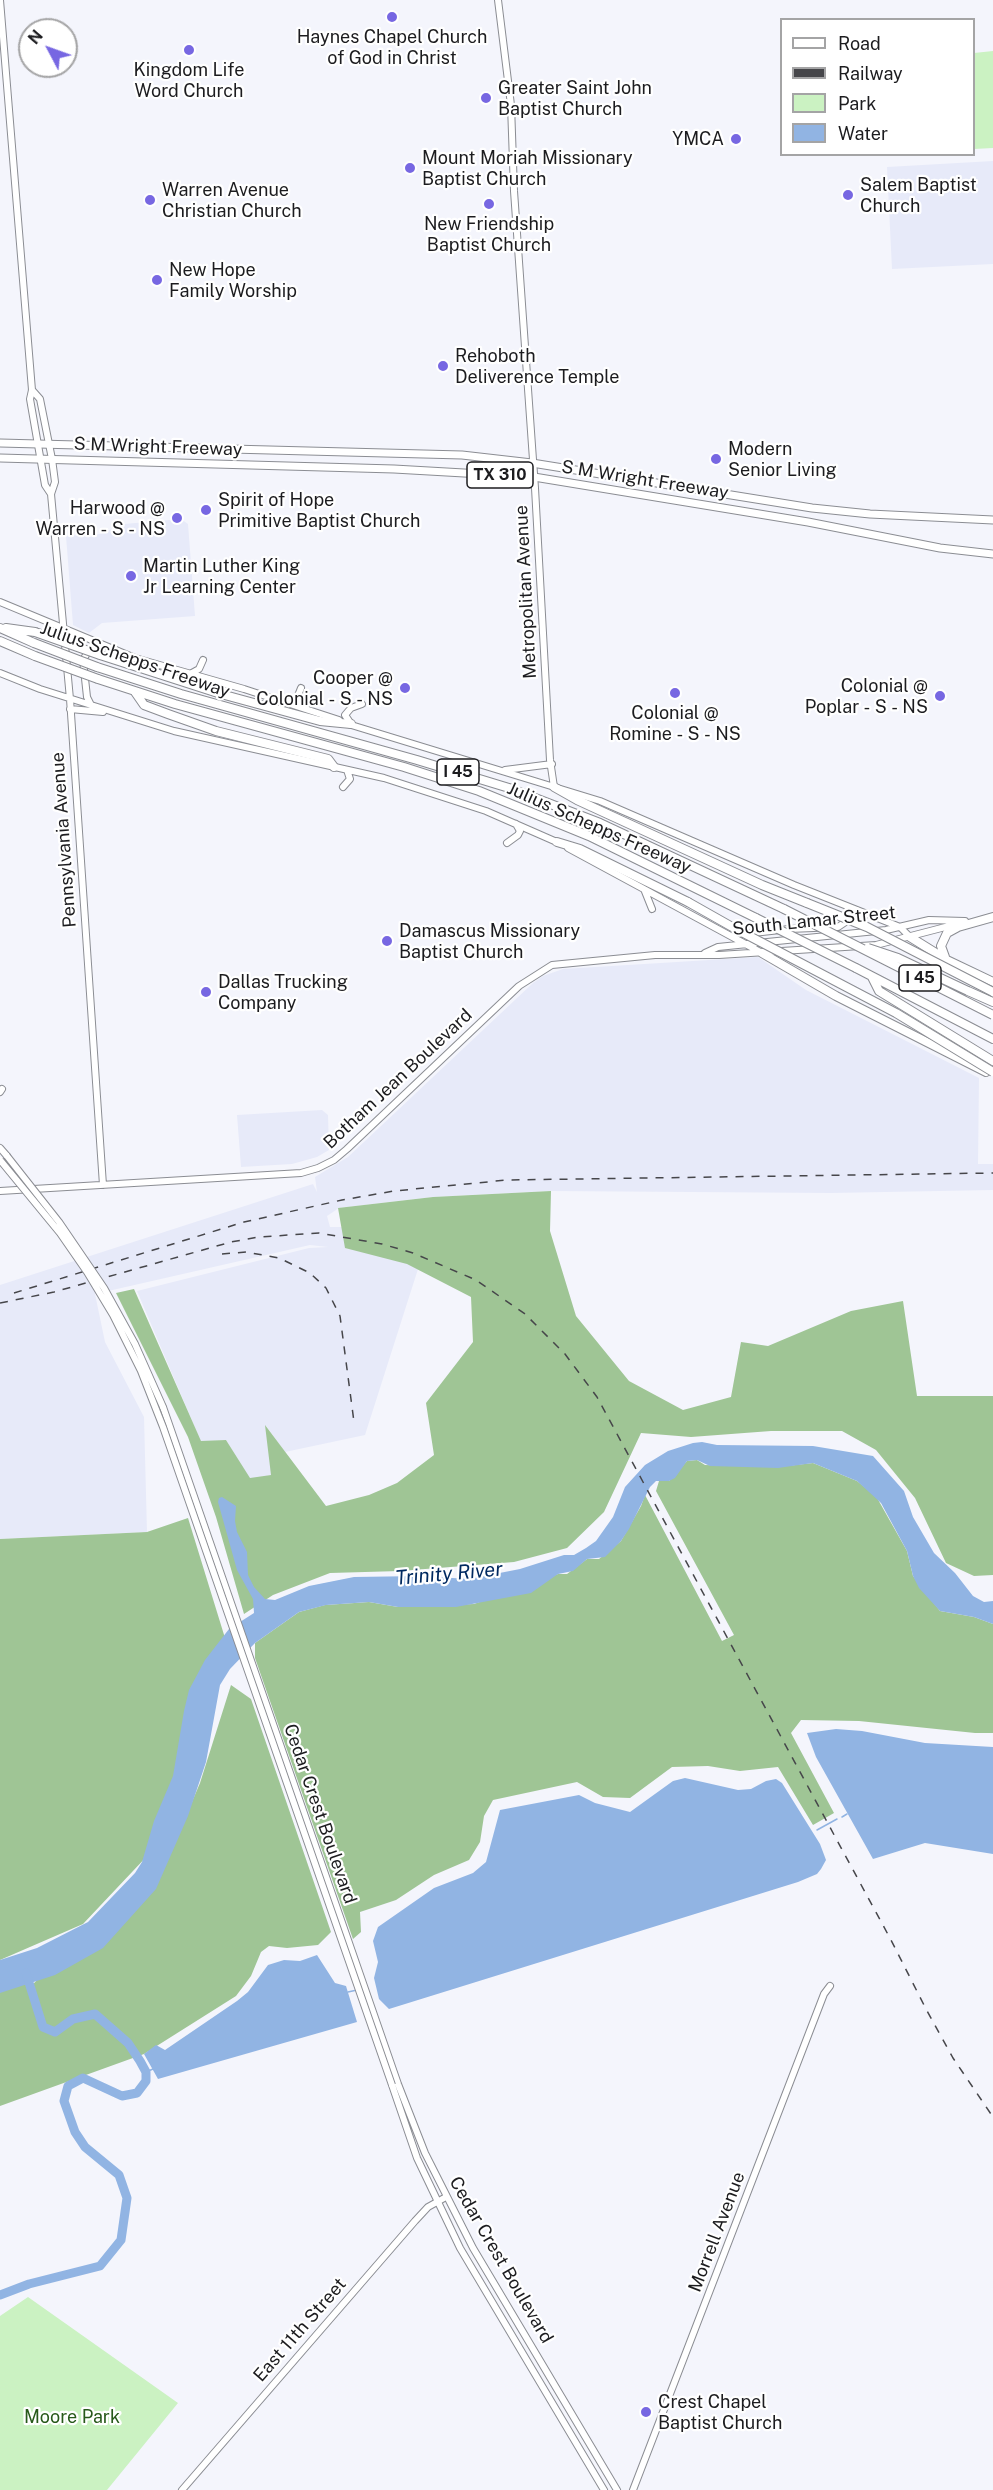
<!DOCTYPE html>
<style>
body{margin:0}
#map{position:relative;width:993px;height:2490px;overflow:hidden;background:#f4f5fc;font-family:"Public Sans",sans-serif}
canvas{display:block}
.legend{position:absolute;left:780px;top:18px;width:195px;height:138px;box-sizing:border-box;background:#fff;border:2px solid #a4a4a5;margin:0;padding:8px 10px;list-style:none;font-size:18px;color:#1c1c1f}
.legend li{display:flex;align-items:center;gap:12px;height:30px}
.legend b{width:30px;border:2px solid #a4a4a5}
.north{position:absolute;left:18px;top:18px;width:60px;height:60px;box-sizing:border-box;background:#fff;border:2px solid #a4a4a5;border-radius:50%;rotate:311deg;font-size:16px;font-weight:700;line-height:24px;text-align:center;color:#1c1c1f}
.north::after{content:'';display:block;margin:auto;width:21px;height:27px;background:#7767e2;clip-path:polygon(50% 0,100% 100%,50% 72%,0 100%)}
</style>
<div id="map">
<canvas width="993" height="2490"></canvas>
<ul class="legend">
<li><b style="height:8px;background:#fff"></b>Road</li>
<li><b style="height:8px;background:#46464a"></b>Railway</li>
<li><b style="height:16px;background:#cbf2c2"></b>Park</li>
<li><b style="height:16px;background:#91b4e3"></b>Water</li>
</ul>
<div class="north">N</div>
</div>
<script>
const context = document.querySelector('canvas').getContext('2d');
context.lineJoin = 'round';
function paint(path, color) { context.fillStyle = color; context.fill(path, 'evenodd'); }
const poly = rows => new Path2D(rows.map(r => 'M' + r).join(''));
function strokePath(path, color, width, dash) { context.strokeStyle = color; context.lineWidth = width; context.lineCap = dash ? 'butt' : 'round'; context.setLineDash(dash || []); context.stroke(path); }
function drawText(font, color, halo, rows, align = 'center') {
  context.font = font + ' "Public Sans",sans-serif'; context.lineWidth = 4.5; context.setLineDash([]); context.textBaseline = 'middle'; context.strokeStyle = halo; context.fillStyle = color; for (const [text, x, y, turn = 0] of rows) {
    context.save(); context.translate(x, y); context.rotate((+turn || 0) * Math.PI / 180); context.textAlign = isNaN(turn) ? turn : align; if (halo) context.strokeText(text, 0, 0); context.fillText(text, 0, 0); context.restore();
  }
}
paint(poly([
 [993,161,993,264,892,269,887,167],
 [181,519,188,524,195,616,102,623,89,633,73,625,66,536,100,534,124,524],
 [758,957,806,990,979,1078,978,1164,993,1164,993,1190,831,1193,551,1191,433,1197,339,1208,327,1216,330,1227,356,1227,489,1304,416,1268,418,1269,365,1435,285,1452,266,1426,272,1475,250,1479,226,1440,201,1442,137,1291,309,1248,328,1247,310,1245,95,1294,105,1342,144,1417,147,1532,0,1539,0,1285,313,1184,317,1192,315,1177,348,1157,533,983,543,976,563,969],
 [322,1110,328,1115,329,1150,317,1157,292,1164,241,1167,237,1115]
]), '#e7eaf9');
paint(poly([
 [993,51,993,148,974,149,974,53],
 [28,2297,178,2403,107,2490,0,2490,0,2316]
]), '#cbf2c2');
paint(poly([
 [551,1191,550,1231,576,1316,629,1381,683,1410,731,1397,741,1342,768,1346,851,1311,903,1301,917,1396,993,1396,993,1575,974,1576,946,1563,915,1498,876,1450,842,1431,771,1431,691,1437,641,1433,604,1512,567,1548,514,1562,400,1571,330,1573,273,1595,244,1614,216,1517,188,1437,116,1293,134,1289,201,1441,226,1440,250,1478,271,1475,265,1425,326,1506,369,1495,397,1483,434,1455,426,1403,473,1342,471,1297,407,1264,345,1248,338,1208,433,1197],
 [697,1460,705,1465,778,1467,813,1463,857,1481,876,1496,907,1551,913,1576,940,1611,974,1617,993,1624,993,1733,975,1733,859,1721,801,1720,791,1733,834,1813,813,1825,778,1767,740,1771,708,1766,672,1767,630,1798,603,1797,577,1782,493,1800,484,1816,480,1842,469,1860,434,1875,396,1900,360,1912,361,1932,353,1939,255,1658,255,1643,299,1612,325,1605,369,1602,398,1607,474,1604,558,1574,567,1574,587,1559,599,1559,621,1541,641,1506,645,1495,722,1641,734,1635,656,1491,659,1481,669,1481,687,1461],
 [188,1518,225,1638,149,1854,83,1924,0,1960,0,1539,147,1532],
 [231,1685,251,1699,331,1932,318,1945,287,1948,269,1946,261,1952,251,1976,236,1996,144,2054,0,2106,0,1986,10,1982,33,1984,168,1858,200,1783]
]), '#9fc595');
paint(poly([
 [702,1442,717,1445,813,1446,873,1456,904,1491,913,1517,934,1553,955,1573,973,1596,984,1602,993,1601,993,1624,974,1617,940,1611,919,1588,913,1576,907,1551,881,1503,857,1481,813,1463,778,1468,710,1466,697,1460,687,1461,675,1478,669,1481,656,1481,650,1487,629,1529,621,1541,605,1557,587,1559,573,1571,558,1574,531,1593,456,1607,398,1607,369,1602,326,1605,299,1612,255,1643,230,1669,220,1685,206,1762,188,1816,156,1889,103,1948,55,1975,0,1993,0,1960,37,1948,88,1922,135,1873,142,1862,154,1821,173,1776,184,1711,189,1690,205,1660,229,1629,254,1613,253,1599,237,1570,218,1502,219,1498,222,1497,236,1506,235,1521,237,1532,247,1552,248,1575,254,1587,265,1599,275,1600,309,1586,354,1577,420,1576,469,1579,520,1569,564,1555,574,1555,586,1548,596,1541,613,1517,625,1487,645,1465,668,1451,693,1443],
 [836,1729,862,1731,925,1743,993,1747,993,1854,925,1843,873,1859,816,1757,807,1733],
 [685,1778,738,1790,751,1789,766,1781,776,1779,782,1783,820,1844,826,1860,821,1869,817,1874,798,1882,389,2009,379,1999,374,1978,378,1962,373,1941,378,1927,434,1888,473,1873,486,1862,500,1810,579,1795,595,1803,630,1812,673,1781],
 [317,1955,335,1983,346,1986,357,2022,158,2079,144,2054,156,2045,165,2050,237,2001,248,1992,268,1965,284,1960,300,1961]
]), '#91b4e3');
strokePath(poly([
 [842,1817,847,1814],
 [817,1830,837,1819],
 [348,1992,357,1990],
 [146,2072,153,2069]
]), '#91b4e3', 1.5);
strokePath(poly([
 [0,2295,29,2284,100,2266,121,2240,127,2198,119,2175,85,2147,75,2132,64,2101,68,2086,83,2078,122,2096,137,2093,146,2081,146,2072,140,2061,128,2043,95,2014,73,2019,55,2032,43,2027,26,1973]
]), '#91b4e3', 9);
const secondary = poly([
 [0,0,32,390,30,399,45,485,51,494],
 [498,0,511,105,514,191,535,488,550,760,554,787],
 [32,390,40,399,52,459,55,482,51,494,70,699,103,1185],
 [0,602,135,658,244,689,339,720],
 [0,673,40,689,174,731,384,778,486,811,559,843],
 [190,674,199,669,203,660],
 [286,703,297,698,301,688],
 [91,705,87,697,83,660,89,650,100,644],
 [70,709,103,712],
 [348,724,600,801,794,885,900,927,910,937],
 [351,724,345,715,351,708,362,704],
 [505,770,552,764],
 [343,787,350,779,347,770],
 [507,843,518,835,520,831,516,824],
 [568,848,762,953],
 [644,889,652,909],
 [744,934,789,929,838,927,847,921,848,907],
 [705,953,718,947,886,930,929,920,965,921],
 [0,1092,2,1089],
 [0,1148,7,1156],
 [0,1191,301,1173,318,1168,334,1160,347,1149,519,986,552,965,655,955,719,955,876,945,957,924],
 [163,1407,398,2084,425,2153,473,2248,617,2490],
 [392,2085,417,2158,460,2248,604,2490],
 [182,2490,415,2221,428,2207,446,2197],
 [633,2490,824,1994,830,1986]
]);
const primary = poly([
 [0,443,462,455,532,463,812,508,870,514,993,520],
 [0,458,394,469,534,477,808,522,940,548,993,554]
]);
const highway = poly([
 [0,628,34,643],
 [6,628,35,632],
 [0,641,35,656],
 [100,655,221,694,320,721,351,724],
 [97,667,181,694,417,760,509,788,600,823,784,909],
 [98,679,175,704,404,767,479,791,589,836,756,918],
 [135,692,144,705,168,714,216,731,328,759,334,767],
 [554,787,577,800,762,885,807,903],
 [557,842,580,849,688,902],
 [910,937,947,960,993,982],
 [762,953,836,996,986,1072],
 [945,957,941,946,947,933,958,927,993,917],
 [856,968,993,1039],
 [872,977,879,991,993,1061],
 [968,991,993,1002]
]);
strokePath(secondary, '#8b8d93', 8);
strokePath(primary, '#8b8d93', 9);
strokePath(highway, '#8b8d93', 10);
strokePath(secondary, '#fff', 6);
strokePath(primary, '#fff', 7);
strokePath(highway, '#fff', 8);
strokePath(poly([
 [222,1254,246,1252,279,1258,310,1273,326,1288,340,1316,354,1422],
 [14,1293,244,1222,342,1200,394,1191,507,1180,993,1173],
 [0,1303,54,1292,231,1242,259,1237,319,1233,382,1244,413,1253,476,1280,525,1314,565,1354,597,1397,891,1940,926,2009,953,2058,993,2117]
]), '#46464a', 1.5, [8, 8]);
const secondaryBridge = poly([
 [7,1156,59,1222,104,1288,135,1344,163,1407],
 [0,1160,60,1233,87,1272,113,1315,141,1371,163,1427,392,2085]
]);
const highwayBridge = poly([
 [35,632,100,655],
 [34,643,97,667],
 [35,656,98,679],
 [688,902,734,928,896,1013,993,1072],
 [807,903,867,927,993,992],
 [784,909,993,1015],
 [756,918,856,968],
 [868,948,898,958,968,991]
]);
strokePath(secondaryBridge, '#8b8d93', 8, []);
strokePath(highwayBridge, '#8b8d93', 10, []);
strokePath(secondaryBridge, '#fff', 6);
strokePath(highwayBridge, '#fff', 8);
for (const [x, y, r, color] of [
 [392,17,6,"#7767e2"],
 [189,50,6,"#7767e2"],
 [486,98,6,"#7767e2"],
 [736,139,6,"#7767e2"],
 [410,168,6,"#7767e2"],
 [848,195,6,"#7767e2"],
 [150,200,6,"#7767e2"],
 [489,204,6,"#7767e2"],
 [157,280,6,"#7767e2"],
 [443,366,6,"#7767e2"],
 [716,459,6,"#7767e2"],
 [206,510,6,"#7767e2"],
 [177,518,6,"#7767e2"],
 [131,576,6,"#7767e2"],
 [405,688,6,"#7767e2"],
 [675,693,6,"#7767e2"],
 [940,696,6,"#7767e2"],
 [387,941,6,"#7767e2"],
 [206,992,6,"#7767e2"],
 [646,2412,6,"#7767e2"]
]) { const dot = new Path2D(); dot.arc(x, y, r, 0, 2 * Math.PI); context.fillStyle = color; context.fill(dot); strokePath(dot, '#fff', 2); }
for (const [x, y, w] of [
 [500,475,66],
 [458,772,42],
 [920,978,42]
]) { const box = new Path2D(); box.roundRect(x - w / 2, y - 13, w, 26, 4.5); context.fillStyle = '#fff'; context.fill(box); strokePath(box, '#1c1c1f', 1.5); }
drawText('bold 16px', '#1c1c1f', null, [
 ["TX 310",500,475],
 ["I 45",458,772],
 ["I 45",920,978]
]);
drawText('18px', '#1c1c1f', '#fff', [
 ["Haynes Chapel Church",392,37,"center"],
 ["of God in Christ",392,58,"center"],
 ["Kingdom Life",189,70,"center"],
 ["Word Church",189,91,"center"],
 ["Greater Saint John",498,88],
 ["Baptist Church",498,109],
 ["YMCA",724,139,"right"],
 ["Mount Moriah Missionary",422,158],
 ["Baptist Church",422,179],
 ["Salem Baptist",860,185],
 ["Church",860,206],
 ["Warren Avenue",162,190],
 ["Christian Church",162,211],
 ["New Friendship",489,224,"center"],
 ["Baptist Church",489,245,"center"],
 ["New Hope",169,270],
 ["Family Worship",169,291],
 ["Rehoboth",455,356],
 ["Deliverence Temple",455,377],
 ["Modern",728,449],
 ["Senior Living",728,470],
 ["Spirit of Hope",218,500],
 ["Primitive Baptist Church",218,521],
 ["Harwood @",165,508,"right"],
 ["Warren - S - NS",165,529,"right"],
 ["Martin Luther King",143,566],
 ["Jr Learning Center",143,587],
 ["Cooper @",393,678,"right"],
 ["Colonial - S - NS",393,699,"right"],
 ["Colonial @",928,686,"right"],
 ["Poplar - S - NS",928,707,"right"],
 ["Colonial @",675,713,"center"],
 ["Romine - S - NS",675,734,"center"],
 ["Damascus Missionary",399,931],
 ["Baptist Church",399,952],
 ["Dallas Trucking",218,982],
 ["Company",218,1003],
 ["Crest Chapel",658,2402],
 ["Baptist Church",658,2423]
], 'left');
drawText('18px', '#1c1c1f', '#fff', [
 ["S M Wright Freeway",158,447,2],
 ["S M Wright Freeway",645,480,9],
 ["Metropolitan Avenue",526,592,-93],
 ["Julius Schepps Freeway",135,660,19],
 ["Julius Schepps Freeway",599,828,24],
 ["Pennsylvania Avenue",64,840,-94],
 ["South Lamar Street",814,921,-6],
 ["Botham Jean Boulevard",398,1079,-43],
 ["Cedar Crest Boulevard",320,1814,71],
 ["Morrell Avenue",717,2232,-69],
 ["Cedar Crest Boulevard",501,2260,60],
 ["East 11th Street",300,2330,-49]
]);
drawText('18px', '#27591a', '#fff', [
 ["Moore Park",72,2417]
]);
drawText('italic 20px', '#002960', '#fff', [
 ["Trinity River",449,1574,-5]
]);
</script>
